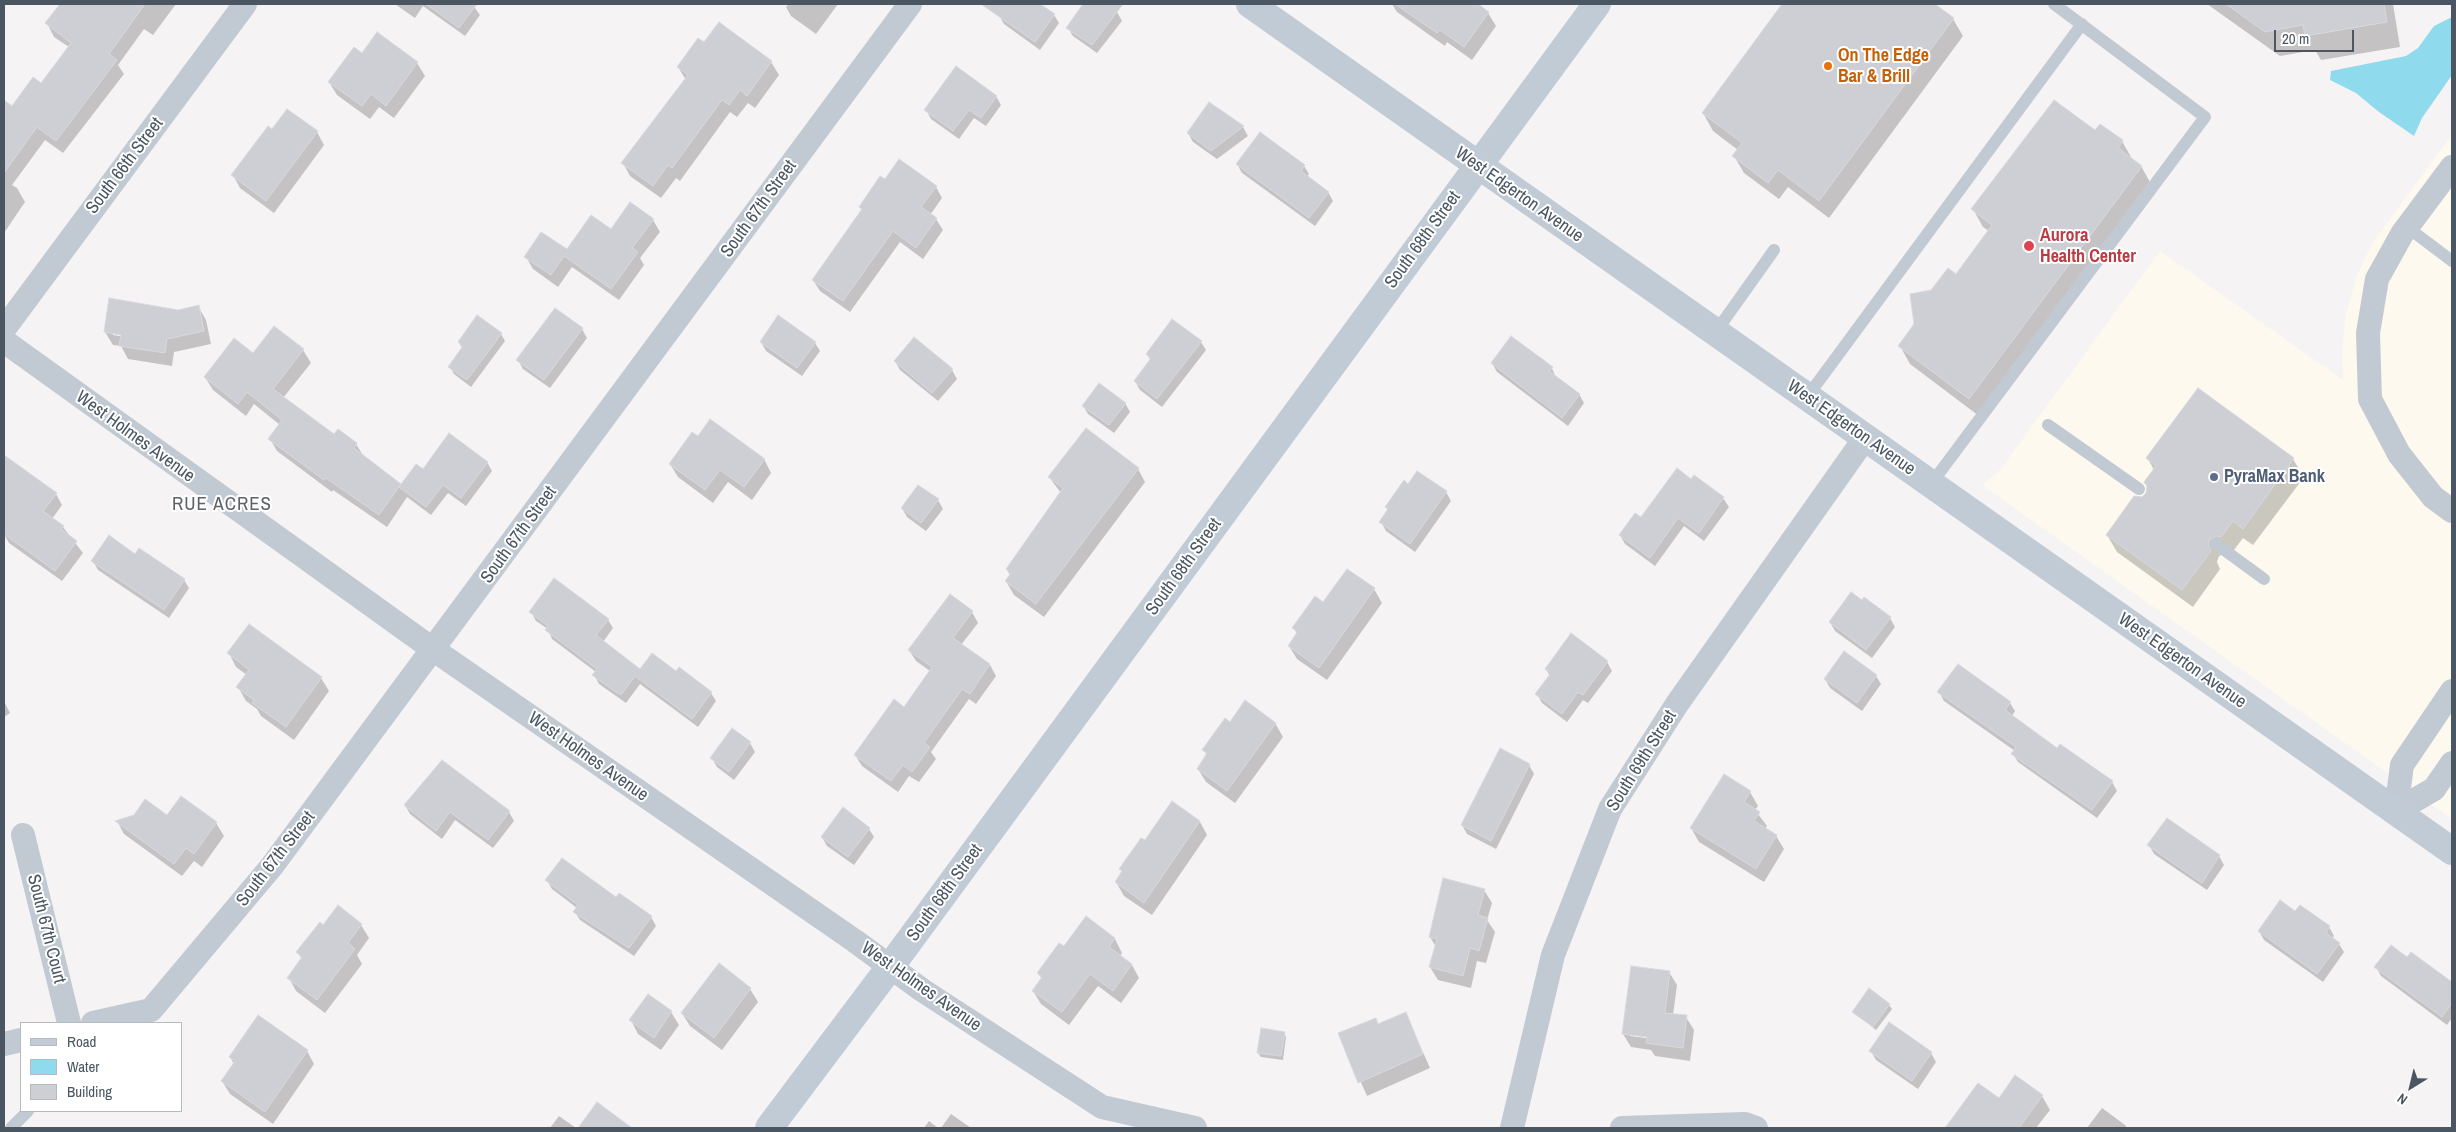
<!DOCTYPE html>
<style>
body{margin:0}
#map{position:relative;width:2456px;height:1132px;overflow:hidden;background:#f5f3f3;font-family:"Archivo Narrow",sans-serif}
canvas{display:block}
.frame{position:absolute;inset:0;border:5px solid #4a5661;pointer-events:none}
.legend{position:absolute;left:20px;top:1022px;width:162px;height:90px;box-sizing:border-box;background:#fff;border:1px solid #b7bbc0;margin:0;padding:6px 9px;list-style:none;font-size:15px;color:#4a5661}
.legend li{display:flex;align-items:center;gap:10px;height:25px}
.legend b{width:25px;border:1px solid #b7bbc0}
.north{position:absolute;left:2386px;top:1062px;width:50px;height:50px;-webkit-text-stroke:4px #fff;paint-order:stroke;rotate:216deg;font-size:14px;font-weight:700;line-height:20px;text-align:center;color:#4a5661}
.north::after{content:'';display:block;margin:auto;width:18px;height:22px;background:#4a5661;clip-path:polygon(50% 0,100% 100%,50% 72%,0 100%)}
.scale{position:absolute;left:2274px;top:30px;width:80px;height:22px;box-sizing:border-box;border:2px solid #4a5661;border-top:0;padding-left:6px;font-size:15px;line-height:18px;white-space:nowrap;color:#4a5661;-webkit-text-stroke:4px #fff;paint-order:stroke}
</style>
<div id="map">
<canvas width="2456" height="1132"></canvas>
<div class="frame"></div>
<ul class="legend">
<li><b style="height:6px;background:#c1cbd6"></b>Road</li>
<li><b style="height:14px;background:#90daee"></b>Water</li>
<li><b style="height:14px;background:#cdcfd5"></b>Building</li>
</ul>
<div class="north">N</div>
<div class="scale">20 m</div>
</div>
<script>
const context = document.querySelector('canvas').getContext('2d');
context.lineJoin = 'round';
function paint(path, color) { context.fillStyle = color; context.fill(path, 'evenodd'); }
const poly = rows => new Path2D(rows.map(r => 'M' + r).join(''));
function strokePath(path, color, width, dash) { context.strokeStyle = color; context.lineWidth = width; context.lineCap = dash ? 'butt' : 'round'; context.setLineDash(dash || []); context.stroke(path); }
function drawText(font, color, halo, rows, align = 'center') {
  context.font = font + ' "Archivo Narrow",sans-serif'; context.lineWidth = 4; context.setLineDash([]); context.textBaseline = 'middle'; context.strokeStyle = halo; context.fillStyle = color; for (const [text, x, y, turn = 0] of rows) {
    context.save(); context.translate(x, y); context.rotate((+turn || 0) * Math.PI / 180); context.textAlign = isNaN(turn) ? turn : align; if (halo) context.strokeText(text, 0, 0); context.fillText(text, 0, 0); context.restore();
  }
}
paint(poly([
 [2452,135,2452,819,1982,485,2000,470,2160,251,2343,380,2342,348,2346,314,2357,275,2373,242]
]), '#fdf9ef');
paint(poly([
 [2452,17,2452,75,2422,118,2414,136,2379,112,2356,93,2330,80,2331,71,2406,56,2418,48,2434,26]
]), '#90daee');
paint(poly([
 [61,4,76,4,104,25,119,4,176,4,153,35,144,29,118,65,124,74,63,153,45,140,12,185,17,188,25,202,4,233,4,118,34,79,41,85,69,47,54,37,47,23],
 [395,4,472,4,480,15,465,36,423,6,415,18],
 [789,4,838,4,816,34,791,16,786,7],
 [1007,4,1038,4,1054,15,1059,23,1040,50,1004,24,999,15],
 [1084,4,1105,4,1117,12,1122,21,1097,53,1073,36,1068,28],
 [1392,4,1476,4,1488,13,1496,26,1472,60,1447,42,1445,46,1397,12],
 [1783,4,1933,4,1953,19,1963,36,1829,218,1788,187,1779,199,1744,173,1734,156,1738,150,1713,131,1703,113],
 [2207,4,2393,4,2400,47,2321,60,2315,50,2280,56],
 [705,43,771,62,779,75,755,108,748,103,737,117,730,112,680,181,676,178,661,198,630,176,623,163,686,80,678,67],
 [362,55,417,63,425,76,394,118,379,107,370,119,337,95,329,82],
 [996,96,1001,105,986,126,974,118,959,139,931,119,926,110],
 [1210,104,1243,127,1248,136,1217,159,1193,142,1188,133],
 [2101,125,2122,141,2132,159,2141,166,2151,184,1979,416,1910,364,1900,346,1916,325,1932,292,1956,276,1989,231,1983,227,1973,209,2096,132],
 [273,131,317,132,324,145,274,213,240,188,233,175],
 [1237,164,1304,166,1309,174,1307,177,1328,192,1333,201,1315,226,1242,173],
 [885,181,936,187,942,198,930,215,936,219,943,230,923,259,900,242,850,312,820,291,813,280,862,211,860,207],
 [631,204,653,220,660,232,640,258,644,265,619,300,572,267,558,287,533,269,526,257,567,251,611,231],
 [198,306,206,320,211,344,174,352,172,366,128,359,121,346,113,345,105,332],
 [113,332,127,335,127,337,113,335],
 [274,328,303,350,311,363,283,398,335,436,356,444,364,457,401,487,424,470,487,462,492,471,466,506,448,493,431,515,407,497,387,527,333,490,332,492,277,451,270,439,280,425,254,404,246,416,213,390,205,377,253,355],
 [582,329,587,338,550,388,523,369,518,360],
 [501,334,505,341,471,387,454,374,450,367,463,349,459,343],
 [761,342,815,343,820,351,802,376,766,351],
 [1201,342,1206,350,1162,407,1140,390,1135,381,1151,361,1147,354],
 [895,361,952,370,957,379,938,401,900,370],
 [1492,363,1552,368,1556,378,1579,394,1584,403,1568,426,1497,372],
 [2198,390,2293,459,2304,477,2253,545,2243,538,2231,554,2227,553,2219,556,2217,562,2220,569,2193,607,2117,552,2107,535,2147,494,2154,470,2148,459],
 [1125,403,1130,412,1114,433,1088,414,1083,406],
 [698,438,764,459,771,473,752,500,728,482,713,503,678,477,670,464],
 [4,456,56,494,62,505,52,519,63,527,83,553,62,581,9,543,4,534,9,523,4,520],
 [1138,469,1145,482,1044,617,1014,595,1006,581,1010,575,1007,570,1061,493,1049,477],
 [1694,477,1723,498,1729,507,1704,541,1684,526,1655,566,1625,544,1620,535],
 [1409,485,1446,492,1451,501,1415,552,1386,531,1381,522,1388,511,1386,507],
 [938,500,943,509,926,531,907,517,902,508],
 [135,556,184,580,189,588,169,618,98,570,93,561],
 [1347,570,1374,589,1382,603,1327,680,1297,659,1289,646,1297,634,1294,628,1323,604],
 [531,612,608,620,613,628,603,642,640,671,677,673,711,693,716,701,698,727,640,684,626,703,599,684,594,675,596,672,552,639,548,629,536,621],
 [972,612,978,623,961,645,990,665,996,676,976,704,969,699,931,752,936,759,919,782,909,776,898,792,862,766,855,755,904,708,930,671,916,661,909,650],
 [1890,618,1895,627,1872,658,1835,631,1830,622],
 [229,653,321,678,329,691,294,740,261,716,257,709,246,701,238,687,247,675,236,667],
 [1607,662,1612,671,1588,703,1583,700,1567,722,1542,703,1537,694,1550,676,1546,669],
 [1876,676,1881,684,1862,711,1830,688,1825,679],
 [1939,692,2010,703,2015,711,2012,716,2057,750,2112,782,2117,791,2097,818,2018,762,2013,754,2015,751,1944,701],
 [4,701,10,713,4,717],
 [1230,723,1275,723,1283,737,1235,803,1206,782,1198,769,1207,756,1204,750],
 [750,743,755,752,734,780,717,767,712,758],
 [1529,765,1534,774,1496,849,1467,834,1462,825],
 [1724,776,1750,792,1758,806,1755,810,1767,826,1765,829,1776,836,1784,849,1764,882,1699,842,1691,828],
 [424,781,509,812,514,821,493,848,455,820,442,839,410,814,405,805],
 [1172,803,1200,822,1207,835,1152,915,1124,896,1116,882],
 [167,817,216,823,224,836,202,867,194,861,182,876,124,834,117,821],
 [869,829,874,837,854,865,827,846,822,837],
 [2149,845,2219,856,2224,865,2207,890,2154,854],
 [547,880,616,899,651,917,656,926,634,956,580,920,575,912,577,908,552,889],
 [1484,890,1492,903,1487,920,1495,932,1486,963,1477,961,1471,988,1438,980,1430,967,1436,947,1430,937],
 [2295,913,2329,927,2334,936,2332,939,2339,944,2344,952,2323,982,2264,940,2259,931],
 [1086,918,1115,939,1122,953,1120,956,1132,965,1139,978,1121,1003,1098,986,1069,1025,1041,1004,1033,991,1042,979,1038,973,1064,948],
 [361,925,369,938,357,955,362,964,325,1013,296,991,289,978,302,960,298,952,323,927],
 [2411,953,2452,986,2452,1018,2447,1025,2381,976,2376,967,2407,958],
 [719,965,750,989,758,1002,722,1050,690,1026,682,1013],
 [1669,972,1677,985,1673,1015,1686,1017,1694,1030,1690,1061,1655,1056,1651,1050,1631,1047,1623,1034],
 [1630,1034,1653,1037,1653,1039,1630,1036],
 [1889,1005,1892,1009,1876,1030,1854,1012],
 [671,1012,679,1025,661,1050,638,1034,631,1020],
 [1406,1014,1430,1068,1367,1096,1340,1034,1378,1025],
 [1284,1033,1286,1037,1283,1060,1261,1057,1258,1053],
 [307,1051,314,1064,273,1124,230,1094,222,1081,234,1064,230,1057],
 [1871,1051,1931,1053,1936,1062,1918,1089,1876,1060],
 [2015,1077,2042,1096,2050,1110,2036,1128,1956,1128,1952,1121,1999,1099],
 [2102,1108,2125,1125,2127,1128,2087,1128],
 [951,1114,971,1128,941,1128],
 [559,1116,576,1128,550,1128],
 [929,1121,938,1128,924,1128]
]), '#0003');
const building = poly([
 [60,4,145,4,109,54,117,60,56,141,37,127,4,173,4,100,12,106,33,77,41,83,71,43,45,23,60,4],
 [426,4,477,4,459,28,426,4],
 [981,4,1040,4,1055,14,1035,42,981,4],
 [1083,4,1123,4,1092,45,1066,28,1083,4],
 [1395,4,1478,4,1489,12,1464,47,1440,30,1437,33,1395,4],
 [1782,4,1935,4,1954,18,1819,201,1778,170,1768,183,1732,156,1742,143,1702,113,1782,4],
 [2226,4,2384,4,2387,22,2305,36,2303,25,2265,32,2226,4],
 [719,22,772,61,747,96,740,90,729,105,722,100,672,168,668,165,653,186,621,163,688,75,677,67,698,38,704,42,719,22],
 [377,32,418,62,386,106,371,94,362,106,328,82,354,47,362,53,377,32],
 [956,66,997,96,981,118,969,110,953,131,924,110,956,66],
 [2054,100,2095,130,2100,124,2123,140,2118,148,2142,166,1969,399,1898,346,1914,324,1910,294,1931,290,1948,268,1956,274,1992,225,1971,209,2054,100],
 [1209,102,1244,126,1211,151,1187,133,1209,102],
 [287,109,318,131,266,201,231,175,268,126,272,129,287,109],
 [1260,132,1305,165,1301,171,1329,192,1309,218,1236,164,1260,132],
 [899,159,937,186,921,207,937,218,916,248,893,231,843,301,812,280,862,209,859,207,880,176,885,179,899,159],
 [630,202,654,219,632,248,638,252,611,289,564,256,551,275,524,257,541,232,567,249,591,215,611,229,630,202],
 [109,298,178,310,199,305,204,331,167,339,165,353,119,346,121,335,104,332,109,298],
 [555,308,583,328,544,380,516,360,555,308],
 [477,315,502,333,467,380,448,367,463,346,458,342,477,315],
 [778,315,816,342,797,368,760,342,778,315],
 [1172,319,1202,341,1157,399,1134,381,1151,358,1146,354,1172,319],
 [274,326,304,349,273,389,334,434,338,429,357,443,354,448,401,484,379,515,326,478,324,480,268,439,282,420,247,392,238,404,204,377,234,338,253,353,274,326],
 [1511,336,1553,367,1549,371,1580,394,1562,418,1491,363,1511,336],
 [914,337,953,369,932,393,894,361,914,337],
 [1099,383,1126,403,1109,425,1082,406,1099,383],
 [2198,388,2294,458,2243,529,2233,521,2221,537,2216,536,2210,539,2208,544,2211,551,2182,590,2106,535,2134,496,2142,497,2146,493,2147,486,2144,482,2156,466,2146,458,2198,388],
 [710,419,765,459,744,487,720,470,705,490,669,464,692,432,698,436,710,419],
 [1086,428,1139,468,1036,604,1005,581,1011,573,1006,569,1063,488,1048,477,1086,428],
 [449,433,488,462,461,498,443,485,426,507,399,487,416,464,423,469,449,433],
 [4,455,57,493,43,511,64,526,61,529,77,541,55,571,4,534,4,455],
 [1677,468,1691,479,1694,475,1724,497,1699,533,1678,518,1650,558,1619,535,1635,513,1641,517,1677,468],
 [1417,471,1447,491,1410,544,1379,522,1388,509,1385,507,1404,480,1408,484,1417,471],
 [918,485,939,499,921,523,901,508,918,485],
 [109,535,135,554,139,548,185,579,164,610,91,561,109,535],
 [1347,569,1375,588,1319,668,1288,646,1298,631,1292,628,1315,596,1323,602,1347,569],
 [554,578,609,619,596,635,640,669,652,653,676,671,679,667,712,692,692,719,635,676,621,695,613,690,592,675,597,669,545,630,548,626,529,612,554,578],
 [1851,592,1862,600,1864,597,1891,617,1866,650,1829,622,1851,592],
 [950,594,973,611,953,638,990,664,970,694,962,689,924,743,930,747,912,772,903,765,891,781,854,755,894,699,904,707,932,667,908,650,950,594],
 [249,624,322,677,286,727,252,703,254,700,236,687,249,670,227,653,249,624],
 [1571,633,1608,661,1583,695,1578,692,1562,714,1535,694,1551,673,1545,669,1571,633],
 [1844,651,1877,675,1857,703,1824,679,1844,651],
 [1958,664,2011,702,2005,710,2057,748,2060,744,2113,781,2092,810,2011,754,2016,747,1937,692,1958,664],
 [1245,700,1276,723,1227,791,1197,769,1207,753,1202,750,1225,718,1230,722,1245,700],
 [732,728,751,742,729,772,710,758,732,728],
 [1500,748,1530,764,1491,841,1461,825,1500,748],
 [442,760,510,811,488,840,450,812,436,831,404,805,442,760],
 [1724,774,1751,791,1744,802,1760,812,1754,821,1777,835,1756,869,1690,828,1724,774],
 [181,796,217,822,194,854,186,848,174,864,115,821,134,815,145,799,167,815,181,796],
 [1172,801,1200,821,1144,903,1115,882,1122,871,1119,869,1141,838,1145,840,1172,801],
 [843,807,870,828,848,857,821,837,843,807],
 [2167,818,2220,855,2202,883,2147,845,2167,818],
 [562,858,616,897,619,893,652,916,629,948,573,912,578,905,545,880,562,858],
 [1443,878,1485,889,1478,915,1488,918,1479,951,1470,948,1463,976,1429,967,1437,939,1429,937,1443,878],
 [2280,900,2295,911,2300,905,2330,926,2326,933,2340,943,2317,974,2258,931,2280,900],
 [338,905,362,924,348,943,355,949,317,1000,287,978,302,957,296,952,320,922,323,925,338,905],
 [1086,916,1115,938,1109,947,1132,964,1113,991,1090,974,1062,1012,1032,991,1042,977,1037,973,1059,943,1064,946,1086,916],
 [2391,945,2407,957,2411,952,2452,982,2452,1003,2442,1017,2374,967,2391,945],
 [719,963,751,988,714,1038,681,1013,719,963],
 [1631,966,1670,971,1665,1013,1687,1015,1683,1048,1646,1043,1647,1037,1622,1034,1631,966],
 [1869,988,1890,1004,1873,1027,1852,1012,1869,988],
 [648,994,672,1011,654,1038,629,1020,648,994],
 [1406,1012,1423,1054,1358,1083,1338,1033,1376,1018,1378,1024,1406,1012],
 [258,1015,308,1050,265,1112,221,1081,235,1061,229,1057,258,1015],
 [1889,1022,1932,1052,1912,1081,1869,1051,1889,1022],
 [1261,1028,1285,1032,1281,1056,1257,1053,1261,1028],
 [2015,1075,2043,1095,2019,1128,1945,1128,1978,1083,1999,1098,2015,1075],
 [597,1102,632,1128,578,1128,597,1102]
]);
paint(building, '#cdcfd5');
strokePath(building, '#d7d9de', 1);
strokePath(poly([
 [2407,227,2452,261],
 [1715,333,1774,250],
 [1807,397,2082,24],
 [2048,425,2139,489],
 [1931,484,2205,117,2054,4],
 [2216,544,2264,579],
 [11,1128,28,1111]
]), '#c1cad2', 12);
strokePath(poly([
 [2452,167,2402,234,2377,279,2368,333,2370,399,2399,454,2433,497,2452,511],
 [4,329,245,4],
 [4,341,434,650,855,941,922,990,1102,1107,1195,1128],
 [2396,811,2402,765,2452,691],
 [2396,811,2434,789,2452,763],
 [23,835,69,1023],
 [93,1023,151,1010,272,866,910,4],
 [4,1044,21,1040],
 [1512,1128,1553,955,1610,809,1677,704,1865,438],
 [1622,1128,1745,1124,1756,1128]
]), '#c1cad2', 24);
strokePath(poly([
 [1250,4,2452,851],
 [769,1128,890,967,1597,4]
]), '#c1cbd6', 28);
for (const [x, y, r, color] of [
 [1828,66,5,"#e8710a"],
 [2029,246,6,"#e0444e"],
 [2214,477,5,"#5c6f8a"]
]) { const dot = new Path2D(); dot.arc(x, y, r, 0, 2 * Math.PI); context.fillStyle = color; context.fill(dot); strokePath(dot, '#fff', 2); }
drawText('bold 18px', '#c56008', '#fff', [
 ["On The Edge",1838,56],
 ["Bar & Brill",1838,77]
], 'left');
drawText('18px', '#4a5661', '#fff', [
 ["South 66th Street",125,166,-53],
 ["West Edgerton Avenue",1519,195,35],
 ["South 67th Street",759,209,-54],
 ["South 68th Street",1423,240,-54],
 ["West Edgerton Avenue",1851,428,35],
 ["West Holmes Avenue",135,437,36],
 ["South 67th Street",519,535,-54],
 ["South 68th Street",1184,567,-54],
 ["West Edgerton Avenue",2182,661,35],
 ["West Holmes Avenue",588,757,35],
 ["South 69th Street",1642,761,-58],
 ["South 67th Street",276,859,-52],
 ["South 68th Street",945,893,-54],
 ["South 67th Court",46,929,76],
 ["West Holmes Avenue",921,987,35]
]);
drawText('bold 18px', '#be3a42', '#fff', [
 ["Aurora",2040,236],
 ["Health Center",2040,257]
], 'left');
drawText('bold 18px', '#4e5e75', '#fff', [
 ["PyraMax Bank",2224,477]
], 'left');
context.letterSpacing = '1px';
drawText('19px', '#5f6368', '#fff', [
 ["RUE ACRES",222,505]
]);
context.letterSpacing = '0px';
</script>
